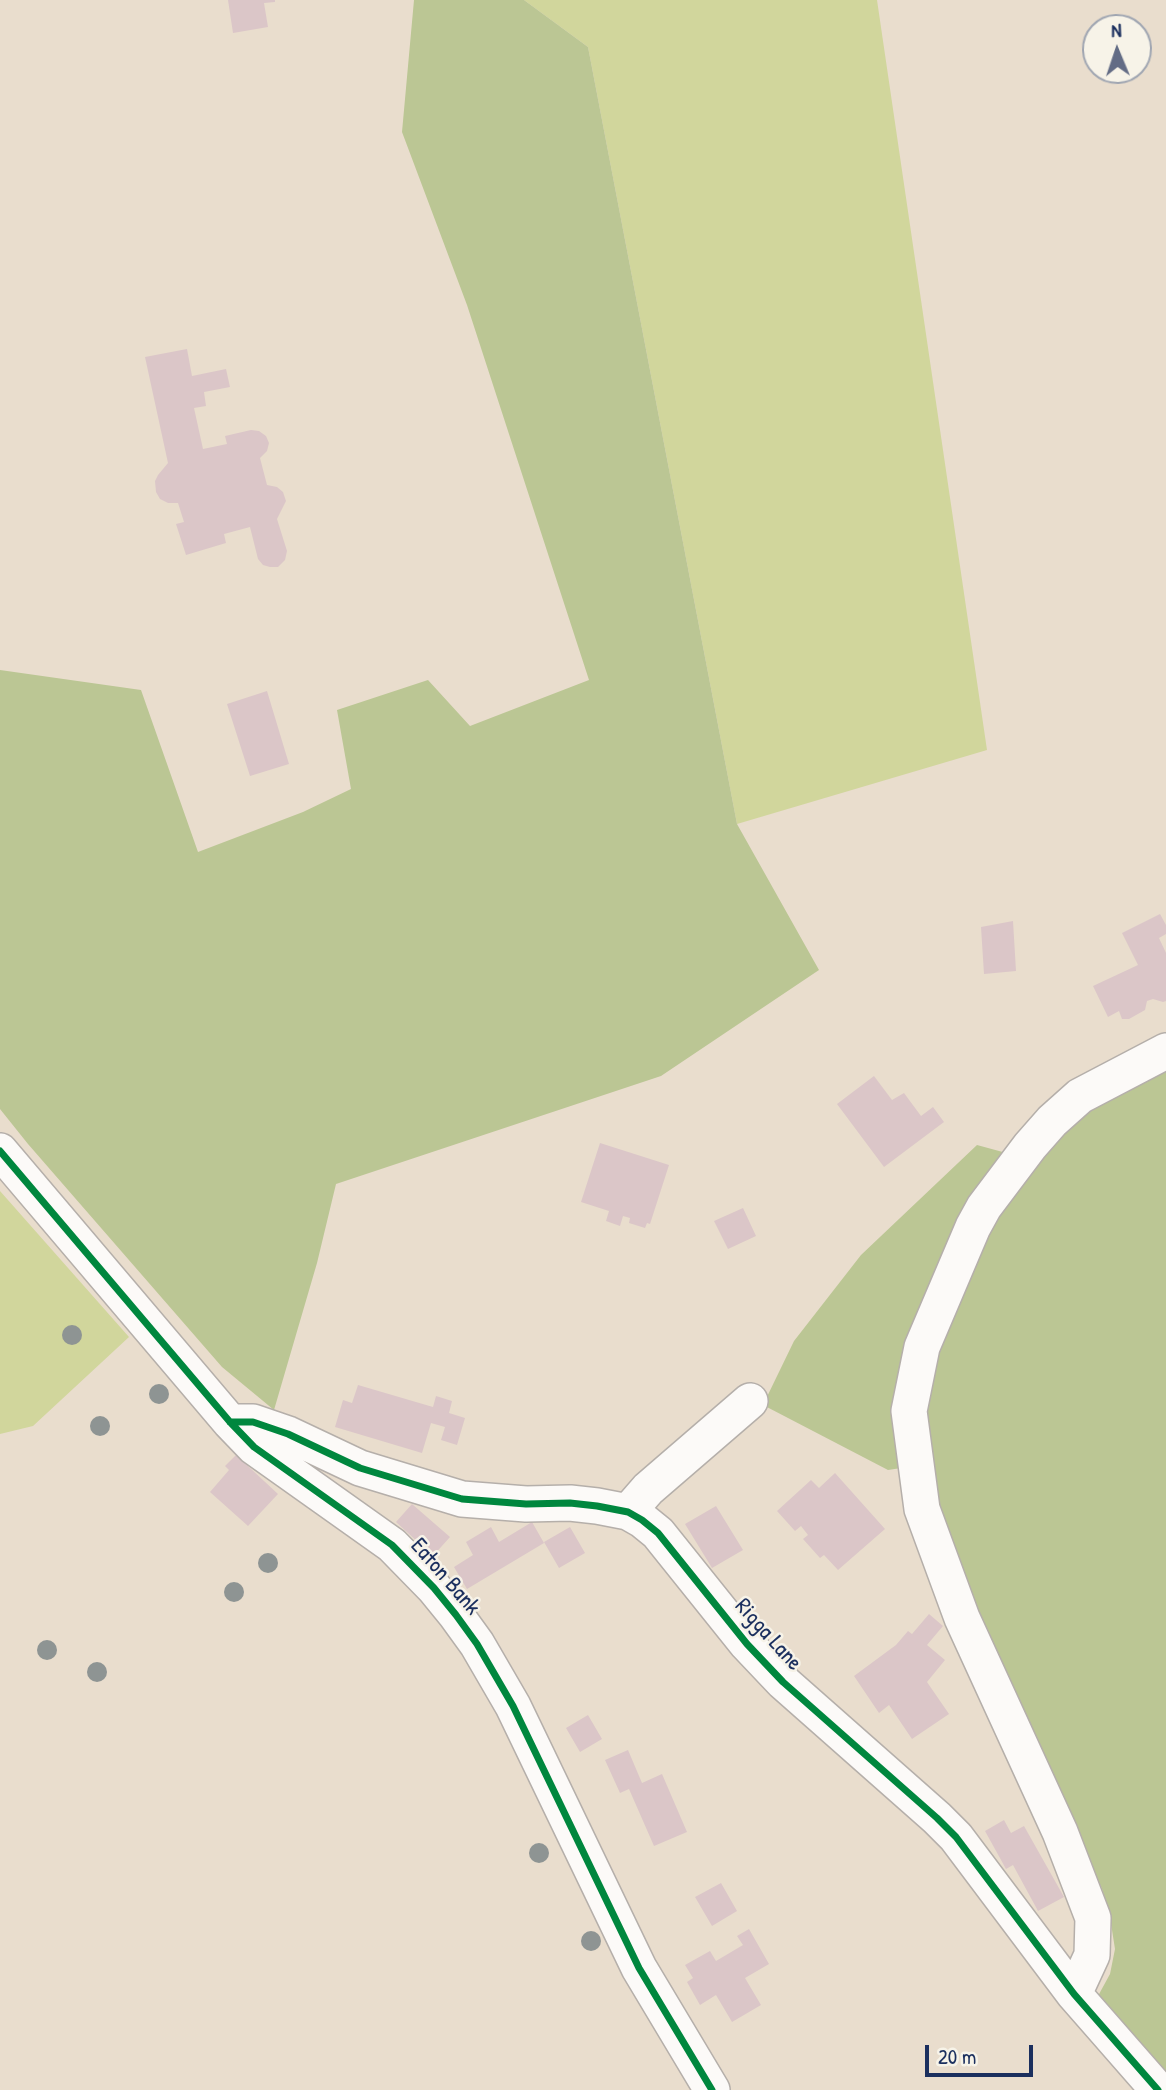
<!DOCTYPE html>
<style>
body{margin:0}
#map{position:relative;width:1166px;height:2090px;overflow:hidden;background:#e9ddcd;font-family:"Patrick Hand",sans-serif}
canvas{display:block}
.north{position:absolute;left:1082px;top:14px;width:70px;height:70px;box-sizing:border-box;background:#f7f3e8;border:2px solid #9fa5b1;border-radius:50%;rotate:358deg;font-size:19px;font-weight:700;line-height:28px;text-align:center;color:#1b2f5e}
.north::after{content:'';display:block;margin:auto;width:24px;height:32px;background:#636c85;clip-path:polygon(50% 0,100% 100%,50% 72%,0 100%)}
.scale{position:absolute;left:925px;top:2045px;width:108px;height:32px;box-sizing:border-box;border:4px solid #1b2f5e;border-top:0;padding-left:9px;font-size:21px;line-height:24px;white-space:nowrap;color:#1b2f5e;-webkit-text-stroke:5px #f7f3e8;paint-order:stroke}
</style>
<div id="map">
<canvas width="1166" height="2090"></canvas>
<div class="north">N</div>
<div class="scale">20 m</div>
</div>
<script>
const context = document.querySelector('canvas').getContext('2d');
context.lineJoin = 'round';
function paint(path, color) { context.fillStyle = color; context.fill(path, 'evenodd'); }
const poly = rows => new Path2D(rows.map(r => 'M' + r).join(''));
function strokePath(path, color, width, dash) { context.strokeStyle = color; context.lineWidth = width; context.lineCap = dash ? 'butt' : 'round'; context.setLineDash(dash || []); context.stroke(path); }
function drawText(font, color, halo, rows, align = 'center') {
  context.font = font + ' "Patrick Hand",sans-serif'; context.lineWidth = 5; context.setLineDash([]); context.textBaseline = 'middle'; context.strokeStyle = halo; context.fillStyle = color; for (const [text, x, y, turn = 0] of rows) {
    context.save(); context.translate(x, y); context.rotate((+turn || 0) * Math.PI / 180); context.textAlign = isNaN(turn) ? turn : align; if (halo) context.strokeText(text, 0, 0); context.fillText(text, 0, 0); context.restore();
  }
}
paint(poly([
 [524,0,877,0,987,750,737,824,588,47],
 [0,1191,129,1337,33,1426,0,1434]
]), '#d1d69c');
paint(poly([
 [414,0,524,0,588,47,737,824,819,970,661,1076,336,1184,317,1263,274,1410,222,1367,28,1144,0,1109,0,670,141,690,198,852,303,812,351,789,337,710,428,680,470,726,589,680,467,305,402,132],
 [1166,1068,1166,2072,1098,1996,1110,1974,1115,1949,1109,1911,1102,1889,999,1663,941,1527,928,1464,888,1470,763,1405,794,1341,861,1255,977,1145,1032,1160,1082,1111]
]), '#bbc694');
paint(poly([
 [228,0,275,0,275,2,264,3,268,27,233,33],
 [187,349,192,376,226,369,230,387,204,392,206,406,194,408,203,449,227,444,225,436,251,430,259,431,266,436,269,443,267,451,260,458,267,485,277,487,283,492,286,501,277,519,287,551,285,560,278,567,270,567,263,565,258,559,250,527,224,534,226,543,186,555,176,524,184,522,178,503,168,503,160,499,156,492,155,481,158,475,168,463,145,357],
 [267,691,289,764,250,776,227,704],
 [1160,914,1166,925,1166,934,1159,938,1166,953,1166,1001,1163,1002,1153,999,1147,1001,1145,1010,1129,1019,1122,1019,1119,1011,1108,1017,1093,986,1138,965,1122,933],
 [1013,921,1016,971,984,974,981,927],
 [874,1076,892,1100,904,1093,921,1116,933,1107,944,1122,884,1167,837,1104],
 [600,1143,669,1165,650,1224,647,1223,645,1228,629,1223,630,1218,623,1216,620,1226,606,1221,609,1211,581,1202],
 [743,1208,756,1236,728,1249,714,1221],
 [358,1385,433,1407,436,1396,452,1401,449,1413,465,1418,457,1445,441,1440,445,1427,431,1423,422,1453,335,1427,343,1400,352,1403],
 [236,1455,278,1494,248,1526,210,1492,229,1470,225,1466],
 [835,1473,885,1529,838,1570,824,1555,820,1558,803,1539,808,1535,801,1526,795,1531,777,1511,811,1480,819,1488],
 [412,1504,450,1537,433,1556,396,1522],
 [716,1506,743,1550,712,1568,685,1524],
 [532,1522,544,1543,467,1589,454,1567,473,1555,466,1542,491,1527,499,1542],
 [570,1527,585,1553,559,1568,544,1542],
 [929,1614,943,1626,927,1645,945,1660,927,1682,949,1714,912,1739,889,1705,879,1713,854,1676,896,1645,908,1631,912,1634],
 [588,1715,602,1739,580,1752,566,1728],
 [628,1750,642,1783,662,1774,687,1832,654,1846,629,1789,620,1793,605,1760],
 [1004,1820,1011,1833,1024,1826,1064,1897,1038,1911,1013,1865,1006,1869,985,1831],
 [721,1883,737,1911,712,1926,695,1897],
 [749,1929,769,1964,745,1978,761,2005,732,2022,716,1995,700,2005,687,1982,693,1978,685,1965,710,1951,716,1961,743,1945,737,1936]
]), '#dbc6c8');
const minor = poly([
 [0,1151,230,1422,254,1447,392,1545,434,1588,456,1615,477,1644,513,1706,639,1968,712,2090],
 [230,1422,253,1422,288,1434,360,1468,462,1499,526,1504,570,1503,597,1506,628,1512,642,1520,658,1533,747,1644,783,1682,937,1818,956,1837,1074,1994,1158,2090],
 [628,1512,648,1489,750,1401],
 [1074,1994,1092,1955,1093,1918,1060,1832,962,1618,922,1509,909,1411,922,1347,973,1227,984,1207,1030,1146,1052,1121,1080,1096,1166,1051]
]);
strokePath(minor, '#b5afaa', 38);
strokePath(minor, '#fcfaf8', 35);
strokePath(poly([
 [0,1151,230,1422,254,1447,392,1545,434,1588,456,1615,477,1644,513,1706,639,1968,712,2090],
 [230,1422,253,1422,288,1434,360,1468,462,1499,526,1504,570,1503,597,1506,628,1512,642,1520,658,1533,747,1644,783,1682,937,1818,956,1837,1074,1994,1158,2090]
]), '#00873e', 7);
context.fillStyle = '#8e9493';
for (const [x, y] of [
 [72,1335],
 [159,1394],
 [100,1426],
 [268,1563],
 [234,1592],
 [47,1650],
 [97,1672],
 [539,1853],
 [591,1941]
]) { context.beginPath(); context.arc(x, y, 10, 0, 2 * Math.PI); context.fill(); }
drawText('23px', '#1b2f5e', '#f7f3e8', [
 ["Eaton Bank",445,1577,49],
 ["Rigga Lane",768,1635,48]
]);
</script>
